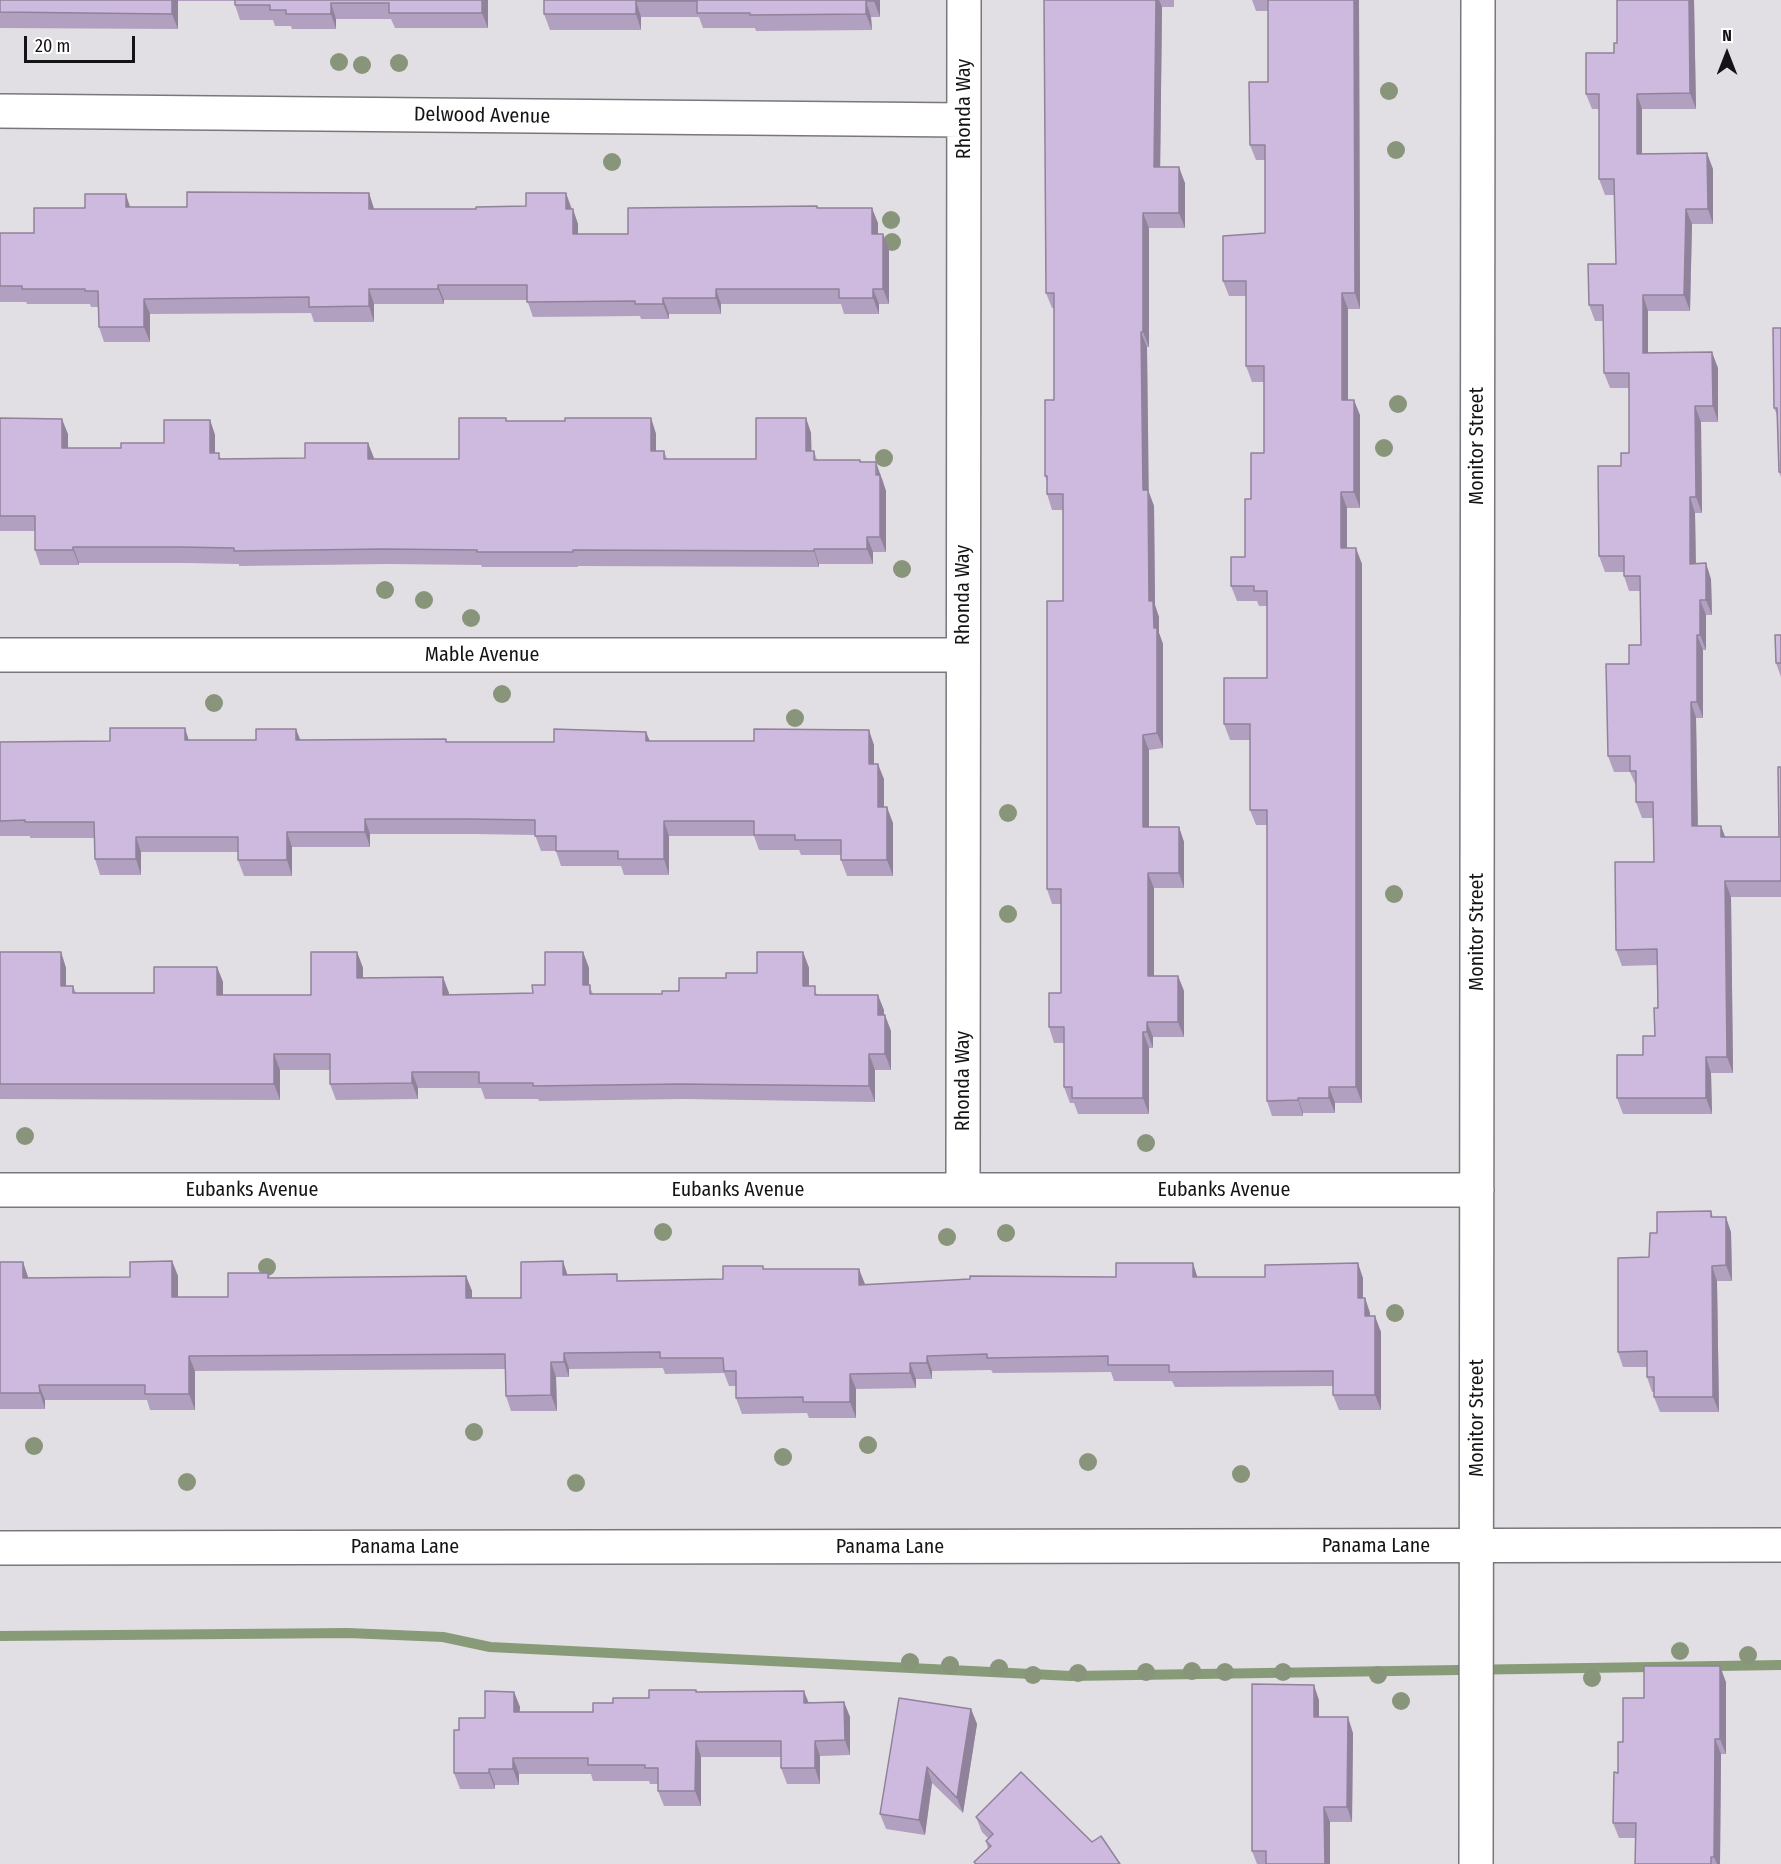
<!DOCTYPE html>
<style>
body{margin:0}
#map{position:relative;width:1781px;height:1864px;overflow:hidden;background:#e2dfe4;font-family:"Fira Sans Condensed",sans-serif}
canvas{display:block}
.north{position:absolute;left:1697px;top:24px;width:60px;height:60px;-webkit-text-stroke:4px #fff;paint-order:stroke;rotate:0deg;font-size:16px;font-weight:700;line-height:24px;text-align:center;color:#141315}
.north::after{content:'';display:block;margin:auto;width:21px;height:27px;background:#141315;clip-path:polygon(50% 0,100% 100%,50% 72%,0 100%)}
.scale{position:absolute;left:24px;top:36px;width:111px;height:27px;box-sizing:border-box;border:3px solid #141315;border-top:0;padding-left:8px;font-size:18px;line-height:21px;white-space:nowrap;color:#141315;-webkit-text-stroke:4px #fff;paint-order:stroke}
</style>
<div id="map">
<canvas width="1781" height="1864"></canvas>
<div class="north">N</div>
<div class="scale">20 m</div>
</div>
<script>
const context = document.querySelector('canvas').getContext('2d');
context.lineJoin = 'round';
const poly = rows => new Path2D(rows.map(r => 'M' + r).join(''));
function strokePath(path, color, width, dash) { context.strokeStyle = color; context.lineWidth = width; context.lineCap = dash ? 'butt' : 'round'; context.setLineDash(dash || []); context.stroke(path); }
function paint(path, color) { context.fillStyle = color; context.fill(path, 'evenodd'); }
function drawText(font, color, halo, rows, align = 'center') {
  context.font = font + ' "Fira Sans Condensed",sans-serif'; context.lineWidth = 4.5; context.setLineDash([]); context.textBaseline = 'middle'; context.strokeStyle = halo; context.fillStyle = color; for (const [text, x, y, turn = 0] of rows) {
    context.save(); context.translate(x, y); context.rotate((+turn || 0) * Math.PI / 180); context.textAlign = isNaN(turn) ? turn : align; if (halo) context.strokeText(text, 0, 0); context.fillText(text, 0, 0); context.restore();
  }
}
strokePath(poly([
 [0,1636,348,1633,443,1637,490,1647,1071,1676,1781,1665]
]), '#889b78', 10);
const minor = poly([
 [0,111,963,120],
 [0,655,963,655],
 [0,1190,1477,1190],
 [963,1190,964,0],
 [1476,1864,1478,0]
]);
const major = poly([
 [0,1548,1781,1545]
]);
strokePath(minor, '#79777b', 36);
strokePath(major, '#79777b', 36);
strokePath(minor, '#fff', 33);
strokePath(major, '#fff', 33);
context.fillStyle = '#88957a';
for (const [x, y] of [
 [339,62],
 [399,63],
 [362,65],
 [1389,91],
 [1396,150],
 [612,162],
 [891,220],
 [892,242],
 [1398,404],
 [1384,448],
 [884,458],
 [902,569],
 [385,590],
 [424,600],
 [471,618],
 [502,694],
 [214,703],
 [795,718],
 [1008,813],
 [1394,894],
 [1008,914],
 [25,1136],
 [1146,1143],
 [663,1232],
 [1006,1233],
 [947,1237],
 [267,1267],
 [1395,1313],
 [474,1432],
 [868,1445],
 [34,1446],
 [783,1457],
 [1088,1462],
 [1241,1474],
 [187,1482],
 [576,1483],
 [1680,1651],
 [1748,1655],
 [910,1662],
 [950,1665],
 [999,1668],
 [1192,1671],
 [1146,1672],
 [1225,1672],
 [1283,1672],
 [1078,1673],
 [1033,1675],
 [1378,1675],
 [1592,1678],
 [1401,1701]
]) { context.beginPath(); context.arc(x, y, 9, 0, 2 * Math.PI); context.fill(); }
paint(poly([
 [0,0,488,0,488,28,395,28,391,19,336,19,336,29,292,29,291,26,275,26,273,20,240,20,235,5,235,1,178,1,178,29,0,28],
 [544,0,880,0,880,17,871,17,872,30,756,31,755,28,703,28,699,17,641,17,641,30,550,30,544,14],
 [1044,0,1174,0,1174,7,1162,7,1160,167,1185,183,1185,228,1149,228,1149,347,1147,347,1148,490,1154,506,1155,605,1159,617,1159,633,1163,644,1163,748,1149,750,1149,827,1179,827,1184,842,1184,888,1154,888,1154,976,1178,976,1184,991,1184,1037,1153,1037,1153,1048,1149,1048,1149,1114,1078,1114,1074,1103,1070,1103,1064,1087,1064,1043,1054,1043,1049,1027,1061,993,1061,904,1052,904,1047,889,1063,601,1063,510,1052,510,1047,494,1047,481,1045,476,1054,400,1054,308,1052,308,1046,293],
 [1252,0,1359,0,1360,309,1348,309,1348,400,1360,415,1360,508,1347,508,1347,548,1362,564,1362,1103,1335,1103,1335,1113,1303,1113,1303,1116,1272,1116,1267,1101,1267,825,1256,825,1250,810,1250,740,1230,740,1224,724,1267,678,1267,606,1259,606,1257,601,1237,601,1231,586,1245,557,1251,499,1264,453,1264,382,1252,382,1246,366,1246,296,1229,296,1223,281,1265,233,1265,160,1256,160,1250,145,1268,82,1268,11,1256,11],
 [1617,0,1694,0,1696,109,1642,109,1642,154,1713,169,1713,224,1692,224,1690,311,1648,311,1648,353,1718,368,1718,422,1701,422,1702,513,1695,513,1696,563,1711,579,1712,615,1706,615,1706,650,1703,650,1703,718,1696,718,1698,826,1721,826,1725,837,1779,837,1781,767,1781,897,1731,897,1733,1073,1711,1073,1712,1114,1623,1114,1617,1098,1655,1036,1658,1008,1657,965,1622,966,1616,950,1654,862,1654,818,1642,818,1636,802,1636,786,1630,772,1614,772,1608,756,1629,664,1641,645,1640,591,1629,591,1624,576,1624,572,1605,572,1599,556,1621,466,1629,453,1629,388,1610,388,1604,373,1603,321,1595,321,1589,305,1616,264,1615,195,1605,195,1599,179,1599,109,1592,109,1586,94,1614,53,1617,43],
 [369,193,374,209,476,209,526,206,566,193,578,224,578,234,628,234,817,206,818,208,878,223,878,234,889,249,889,304,879,304,879,314,844,314,841,304,721,304,721,314,669,314,669,319,641,319,640,316,533,317,527,300,444,300,444,304,374,304,374,322,314,322,311,313,150,314,150,342,104,342,99,327,98,307,91,307,90,304,27,304,26,302,0,302,0,233,34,233,85,208,187,207],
 [1781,328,1781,477,1779,472,1778,417,1774,408],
 [0,418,68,434,68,448,121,448,164,443,210,420,215,435,215,453,222,459,305,458,368,443,374,459,459,459,508,421,565,421,651,418,656,434,656,451,664,451,667,459,756,459,806,418,811,433,811,451,814,451,817,460,860,460,861,462,882,478,886,491,886,552,873,552,873,564,819,564,819,567,578,566,578,567,482,567,481,565,388,564,239,566,239,564,186,563,79,563,79,565,40,565,35,550,35,531,0,531],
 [1781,635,1781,677,1776,663],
 [646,732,650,741,874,745,874,764,884,779,884,807,893,823,893,876,847,876,841,860,841,855,801,855,799,850,759,850,754,836,669,836,669,875,624,875,621,866,561,866,556,851,541,851,535,835,473,834,370,834,370,847,292,847,292,876,244,876,238,860,238,852,141,852,141,875,100,875,95,859,94,838,30,838,30,836,0,836,0,742,300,740,447,742,554,742],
 [0,952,61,952,66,968,66,986,73,986,76,993,154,993,217,967,223,982,223,995,311,995,357,952,363,968,363,978,443,977,449,995,533,993,545,985,583,952,589,968,589,985,593,994,662,994,679,991,726,978,757,973,803,952,809,968,809,986,818,995,884,1010,884,1015,891,1031,891,1070,875,1070,875,1102,685,1099,539,1101,538,1099,485,1099,481,1088,418,1088,418,1099,336,1100,330,1084,330,1070,280,1070,280,1100,0,1099],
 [1711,1211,1713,1217,1731,1232,1732,1281,1717,1281,1719,1412,1660,1412,1654,1397,1654,1392,1652,1392,1647,1377,1647,1367,1623,1367,1618,1352,1657,1233],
 [172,1261,178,1276,178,1297,228,1297,268,1273,270,1278,466,1276,472,1291,472,1298,521,1298,568,1275,620,1281,723,1279,764,1269,865,1284,1198,1277,1363,1278,1363,1298,1365,1298,1370,1313,1370,1316,1381,1332,1381,1410,1339,1410,1333,1395,1333,1386,1175,1387,1172,1381,1114,1381,1111,1372,993,1373,991,1370,932,1371,932,1379,916,1379,916,1388,856,1389,856,1418,809,1418,807,1413,742,1414,736,1398,736,1386,729,1386,724,1373,665,1374,663,1368,569,1369,569,1377,556,1377,557,1411,511,1411,506,1396,505,1369,195,1371,195,1410,150,1410,147,1400,45,1400,45,1409,0,1409,0,1262,23,1262,28,1278,130,1277],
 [1726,1682,1726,1754,1721,1754,1720,1864,1635,1864,1636,1838,1619,1838,1613,1823,1618,1773,1623,1742,1644,1698],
 [696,1690,697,1692,809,1702,844,1702,850,1717,850,1755,820,1756,820,1784,787,1784,781,1768,781,1757,701,1757,701,1806,664,1806,658,1791,658,1784,650,1784,649,1781,593,1781,591,1774,519,1774,519,1785,495,1785,495,1789,460,1789,454,1773,459,1730,485,1718,514,1692,520,1707,519,1712,593,1712,613,1703,649,1698],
 [1319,1700,1319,1717,1353,1733,1352,1822,1330,1822,1330,1864,1257,1864,1252,1851],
 [971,1709,977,1724,963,1813,932,1783,925,1835,886,1829,880,1814],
 [976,1817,1092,1842,1120,1864,975,1864,974,1862,988,1849,986,1841,988,1838,982,1832]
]), '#b1a0bf');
paint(poly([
 [172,0,178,0,178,29,172,14],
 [482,0,488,0,488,28,482,13],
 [874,0,880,0,880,17,874,1],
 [1156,0,1159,0,1162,7,1160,183,1154,167],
 [1354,0,1359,0,1360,309,1355,293],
 [1689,0,1694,0,1696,109,1690,93],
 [636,1,641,17,641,30,636,14],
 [866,1,871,17,872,30,866,14],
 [331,3,336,19,336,29,331,14],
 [1637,94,1642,109,1642,169,1637,154],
 [1707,153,1713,169,1713,224,1708,209],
 [1179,167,1185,183,1185,228,1179,213],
 [369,193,374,209,369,209],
 [566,193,571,209,566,209],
 [126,194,131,210,126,207],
 [872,208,878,223,878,249,872,234],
 [573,209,578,224,578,249,573,234],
 [1686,209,1692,224,1690,311,1684,295],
 [1143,213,1149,228,1149,347,1143,332],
 [883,234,889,249,889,304,883,289],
 [438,285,444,300,444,304,438,289],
 [369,289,374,304,374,322,369,306],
 [716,289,721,304,721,314,716,298],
 [873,289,879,304,879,314,873,298],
 [1342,293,1348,309,1348,415,1342,400],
 [1643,295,1648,311,1648,368,1643,353],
 [663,298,669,314,669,319,663,304],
 [144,299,150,314,150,342,144,327],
 [1141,332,1147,347,1149,506,1143,490],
 [1712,352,1718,368,1718,422,1713,406],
 [1354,400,1360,415,1360,508,1354,492],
 [1695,406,1701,422,1702,513,1696,497],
 [651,418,656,434,656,466,651,451],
 [806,418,811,433,812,467,806,451],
 [62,419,68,434,68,463,62,448],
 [210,420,215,435,215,468,210,453],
 [368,443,374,458,374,475,368,459],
 [876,462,886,491,886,552,880,537],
 [1148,490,1154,506,1155,605,1159,617,1159,633,1163,644,1163,748,1157,733,1154,628,1149,601],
 [1341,492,1347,508,1347,564,1341,548],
 [1690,497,1695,513,1696,579,1690,564],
 [867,537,873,552,873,564,867,549],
 [73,547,79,563,79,565,73,550],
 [1356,548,1362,564,1362,1103,1356,1087],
 [814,549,819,564,819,567,814,551],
 [1706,563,1711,579,1712,615,1706,600],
 [1700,600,1706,615,1706,650,1700,635],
 [1697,635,1703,650,1703,718,1697,702],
 [1691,702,1696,718,1698,842,1692,826],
 [185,728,190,744,185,740],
 [296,729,302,744,296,740],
 [869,730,874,745,874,779,869,764],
 [646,732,652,747,646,741],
 [1143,735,1149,750,1149,842,1143,827],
 [878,764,884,779,884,823,878,807],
 [887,807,893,823,893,876,887,860],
 [365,819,370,834,370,847,365,832],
 [664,821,669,836,669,875,664,859],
 [1721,826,1727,842,1721,837],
 [1179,827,1184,842,1184,888,1179,873],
 [287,832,292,847,292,876,287,860],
 [136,837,141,852,141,875,136,859],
 [1148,873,1154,888,1154,991,1148,976],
 [1725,881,1731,897,1733,1073,1727,1057],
 [61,952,66,968,66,1001,61,986],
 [357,952,363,968,363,993,357,978],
 [583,952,589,968,589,1000,583,985],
 [803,952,809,968,809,1002,803,986],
 [217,967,223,982,223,1010,217,995],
 [1178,976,1184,991,1184,1037,1178,1022],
 [443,977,449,993,449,1010,443,995],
 [878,995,884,1010,884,1031,878,1015],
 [885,1015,891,1031,891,1070,885,1054],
 [1147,1022,1153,1037,1153,1048,1147,1032],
 [1143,1032,1149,1048,1149,1114,1143,1098],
 [274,1054,280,1070,280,1100,274,1084],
 [869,1054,875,1070,875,1102,869,1086],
 [1706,1057,1711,1073,1712,1114,1706,1098],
 [412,1072,418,1088,418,1099,412,1083],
 [1329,1087,1335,1103,1335,1113,1329,1098],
 [1298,1098,1303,1113,1303,1116,1298,1100],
 [1726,1217,1731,1232,1732,1281,1726,1265],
 [172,1261,178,1276,178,1312,172,1297],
 [563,1261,568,1276,563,1275],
 [23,1262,28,1277,29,1294,23,1278],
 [1193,1263,1198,1279,1193,1277],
 [1358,1263,1363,1278,1363,1313,1358,1298],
 [1712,1266,1717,1281,1719,1412,1713,1397],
 [859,1269,865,1284,859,1285],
 [466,1276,472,1291,472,1313,466,1298],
 [1365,1298,1370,1313,1370,1332,1365,1316],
 [1375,1316,1381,1332,1381,1410,1375,1395],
 [564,1353,569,1369,569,1377,564,1362],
 [189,1356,195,1371,195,1410,189,1394],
 [927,1356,932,1371,932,1379,927,1363],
 [551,1362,556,1377,557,1411,551,1395],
 [910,1363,916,1379,916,1388,910,1373],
 [850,1374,856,1389,856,1418,850,1402],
 [39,1385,45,1400,45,1409,40,1393],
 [1720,1666,1726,1682,1726,1754,1720,1739],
 [1314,1685,1319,1700,1319,1733,1314,1717],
 [804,1691,810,1706,804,1703],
 [514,1692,520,1707,519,1727,514,1712],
 [844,1702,850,1717,850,1755,845,1740],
 [971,1709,977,1724,963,1813,957,1798],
 [1348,1717,1353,1733,1352,1822,1347,1807],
 [1715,1739,1721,1754,1720,1864,1717,1864,1714,1857],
 [696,1741,701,1757,701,1806,695,1791],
 [815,1741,820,1756,820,1784,815,1768],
 [513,1758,519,1774,519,1785,513,1769],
 [927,1767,932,1783,925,1835,919,1820],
 [489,1769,495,1785,495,1789,489,1773],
 [1324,1807,1330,1822,1330,1864,1325,1864]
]), '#90829b');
const building = poly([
 [0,0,172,0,172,14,0,12,0,0],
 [235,0,482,0,482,13,389,13,389,3,331,3,331,14,286,14,286,10,270,10,270,5,235,5,235,0],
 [544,0,874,0,874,1,866,1,866,14,750,15,750,13,697,13,697,1,636,1,636,14,544,14,544,0],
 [1044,0,1156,0,1154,167,1179,167,1179,213,1143,213,1143,332,1141,332,1143,490,1148,490,1149,601,1153,601,1154,628,1157,628,1157,733,1143,735,1143,827,1179,827,1179,873,1148,873,1148,976,1178,976,1178,1022,1147,1022,1147,1032,1143,1032,1143,1098,1072,1098,1072,1087,1064,1087,1064,1027,1049,1027,1049,993,1061,993,1061,889,1047,889,1047,601,1063,601,1063,494,1047,494,1047,476,1045,476,1045,400,1054,400,1054,293,1046,293,1044,0],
 [1268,0,1354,0,1355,293,1342,293,1342,400,1354,400,1354,492,1341,492,1341,548,1356,548,1356,1087,1329,1087,1329,1098,1298,1098,1298,1100,1267,1101,1267,810,1250,810,1250,724,1224,724,1224,678,1267,678,1267,591,1254,591,1254,586,1231,586,1231,557,1245,557,1245,499,1251,499,1251,453,1264,453,1264,366,1246,366,1246,281,1223,281,1223,236,1265,233,1265,145,1250,145,1249,82,1268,82,1268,0],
 [1617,0,1689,0,1690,93,1637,94,1637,154,1707,153,1708,209,1686,209,1684,295,1643,295,1643,353,1712,352,1713,406,1695,406,1696,497,1690,497,1690,564,1706,563,1706,600,1700,600,1700,635,1697,635,1697,702,1691,702,1692,826,1721,826,1721,837,1779,837,1778,767,1781,767,1781,881,1725,881,1727,1057,1706,1057,1706,1098,1617,1098,1617,1055,1643,1055,1643,1036,1655,1036,1654,1008,1658,1008,1657,949,1616,950,1615,862,1654,862,1653,802,1636,802,1636,771,1630,771,1630,756,1608,756,1606,664,1629,664,1629,645,1641,645,1640,576,1624,576,1624,556,1599,556,1598,466,1621,466,1621,453,1629,453,1629,373,1604,373,1603,305,1589,305,1588,264,1616,264,1614,179,1599,179,1599,94,1586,94,1586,53,1614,53,1614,43,1617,43,1617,0],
 [187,192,369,193,369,209,476,209,476,207,526,206,526,193,566,193,566,209,573,209,573,234,628,234,628,208,817,206,817,208,872,208,872,234,883,234,883,289,873,289,873,298,839,298,839,289,716,289,716,298,663,298,663,304,635,304,635,301,527,302,527,285,438,285,438,289,369,289,369,306,309,307,309,297,144,299,144,327,99,327,98,291,85,291,85,289,22,289,22,286,0,286,0,233,34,233,34,208,85,208,85,194,126,194,126,207,187,207,187,192],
 [1773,328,1781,328,1781,472,1779,472,1777,408,1774,408,1773,328],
 [0,418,62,419,62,448,121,448,121,443,164,443,164,420,210,420,210,453,219,453,219,459,305,458,305,443,368,443,368,459,459,459,459,418,506,418,506,421,565,421,565,418,651,418,651,451,664,451,664,459,756,459,756,418,806,418,806,451,814,451,814,460,860,460,860,462,876,462,876,475,880,475,880,537,867,537,867,549,814,549,814,551,573,550,573,552,477,552,477,550,383,549,234,551,234,548,180,547,73,547,73,550,35,550,35,516,0,516,0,418],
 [1775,635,1781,635,1781,663,1776,663,1775,635],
 [110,728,185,728,185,740,256,740,256,729,296,729,296,740,446,739,446,742,554,742,554,729,646,732,646,741,754,741,754,729,869,730,869,764,878,764,878,807,887,807,887,860,841,860,841,840,795,840,795,835,754,835,754,821,664,821,664,859,618,859,618,851,556,851,556,836,535,836,535,820,467,819,365,819,365,832,287,832,287,860,238,860,238,837,136,837,136,859,95,859,94,822,25,822,25,820,0,821,0,742,110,741,110,728],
 [0,952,61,952,61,986,73,986,73,993,154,993,154,967,217,967,217,995,311,995,311,952,357,952,357,978,443,977,443,995,533,993,532,985,545,985,545,952,583,952,583,985,590,985,590,994,662,994,662,991,679,991,679,978,726,978,726,973,757,973,757,952,803,952,803,986,815,986,815,995,878,995,878,1015,885,1015,885,1054,869,1054,869,1086,680,1084,533,1086,533,1083,479,1083,479,1072,412,1072,412,1083,330,1084,330,1054,274,1054,274,1084,0,1084,0,952],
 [1711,1211,1711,1217,1726,1217,1726,1265,1712,1266,1713,1397,1654,1397,1654,1377,1647,1377,1647,1351,1618,1352,1618,1258,1649,1257,1650,1233,1657,1233,1657,1212,1711,1211],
 [172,1261,172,1297,228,1297,228,1273,268,1273,268,1278,466,1276,466,1298,521,1298,521,1262,563,1261,563,1275,617,1274,617,1281,723,1279,723,1266,763,1266,763,1269,859,1269,859,1285,970,1279,970,1276,1116,1277,1116,1263,1193,1263,1193,1277,1265,1277,1265,1265,1358,1263,1358,1298,1365,1298,1365,1316,1375,1316,1375,1395,1333,1395,1333,1371,1169,1372,1169,1365,1108,1365,1108,1356,987,1358,987,1354,927,1356,927,1363,910,1363,910,1373,850,1374,850,1402,803,1402,803,1397,736,1398,736,1371,724,1371,723,1358,660,1358,660,1352,564,1353,564,1362,551,1362,551,1395,506,1396,505,1354,189,1356,189,1394,145,1394,145,1385,39,1385,40,1393,0,1393,0,1262,23,1262,23,1278,130,1277,130,1262,172,1261],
 [1644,1666,1720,1666,1720,1739,1715,1739,1714,1857,1711,1857,1711,1864,1635,1864,1636,1823,1613,1823,1614,1772,1618,1773,1618,1742,1623,1742,1623,1698,1644,1698,1644,1666],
 [1252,1684,1314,1685,1314,1717,1348,1717,1347,1807,1324,1807,1325,1864,1266,1864,1266,1851,1252,1851,1252,1684],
 [649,1690,696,1690,696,1692,804,1691,804,1703,844,1702,845,1740,815,1741,815,1768,781,1768,781,1741,696,1741,695,1791,658,1791,658,1768,645,1768,645,1765,588,1765,588,1758,513,1758,513,1769,489,1769,489,1773,454,1773,454,1730,459,1730,459,1718,485,1718,485,1691,514,1692,514,1712,593,1712,593,1703,613,1703,613,1698,649,1698,649,1690],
 [899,1698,971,1709,957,1798,927,1767,919,1820,880,1814,899,1698],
 [1021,1772,1092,1842,1101,1836,1120,1864,976,1864,974,1862,991,1846,986,1841,993,1834,976,1817,1021,1772]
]);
paint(building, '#cebade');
strokePath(building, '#90829b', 1.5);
drawText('20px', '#141315', '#fff', [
 ["Rhonda Way",964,109,-90],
 ["Delwood Avenue",482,116,1],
 ["Monitor Street",1477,446,-90],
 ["Rhonda Way",963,595,-90],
 ["Mable Avenue",482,655],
 ["Monitor Street",1477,932,-90],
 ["Rhonda Way",963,1081,-90],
 ["Eubanks Avenue",252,1190],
 ["Eubanks Avenue",738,1190],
 ["Eubanks Avenue",1224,1190],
 ["Monitor Street",1477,1418,-90],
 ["Panama Lane",1376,1546],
 ["Panama Lane",405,1547],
 ["Panama Lane",890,1547]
]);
</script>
